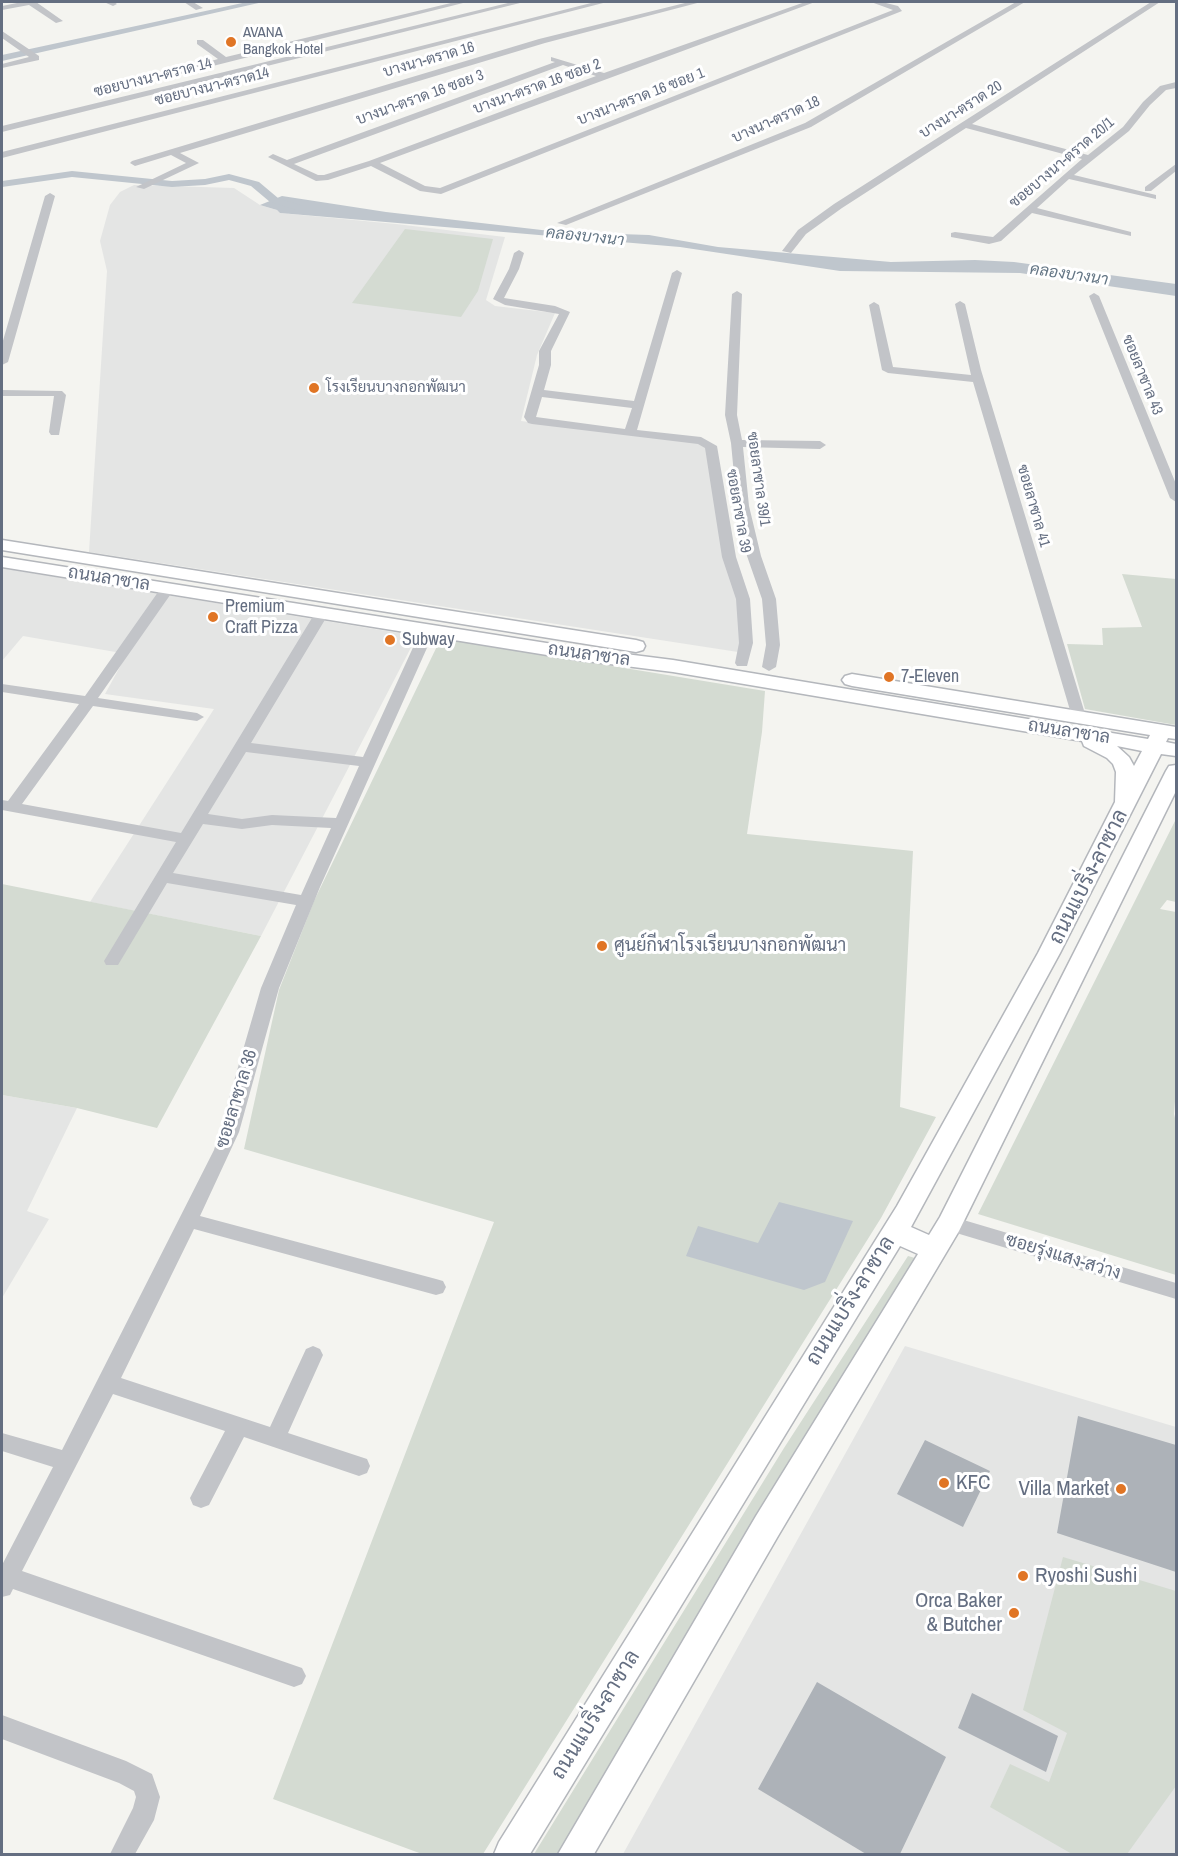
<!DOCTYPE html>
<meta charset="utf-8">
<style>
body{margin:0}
#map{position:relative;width:1178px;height:1856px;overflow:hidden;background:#f4f4f0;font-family:"Archivo Narrow",sans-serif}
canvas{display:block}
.frame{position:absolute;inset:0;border:3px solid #646e81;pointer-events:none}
</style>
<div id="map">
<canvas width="1178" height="1856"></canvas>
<div class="frame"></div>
</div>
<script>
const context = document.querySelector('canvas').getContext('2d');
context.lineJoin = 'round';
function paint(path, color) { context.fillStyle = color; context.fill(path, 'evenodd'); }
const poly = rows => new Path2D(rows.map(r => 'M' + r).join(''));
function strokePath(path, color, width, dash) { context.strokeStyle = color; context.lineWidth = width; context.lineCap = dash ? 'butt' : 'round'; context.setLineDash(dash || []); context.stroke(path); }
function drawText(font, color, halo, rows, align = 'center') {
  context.font = font + ' "Archivo Narrow",Sarabun,sans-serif'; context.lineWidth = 6; context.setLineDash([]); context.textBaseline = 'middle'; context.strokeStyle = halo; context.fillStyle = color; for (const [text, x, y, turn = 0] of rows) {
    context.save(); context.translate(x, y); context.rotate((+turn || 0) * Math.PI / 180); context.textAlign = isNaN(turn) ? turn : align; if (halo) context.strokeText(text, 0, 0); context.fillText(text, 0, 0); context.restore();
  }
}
paint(poly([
 [134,185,234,188,260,205,277,210,280,213,396,224,505,237,486,300,495,306,555,313,537,355,521,421,706,444,738,598,741,643,738,652,89,552,107,271,100,241,110,205,120,192],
 [2,568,417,636,261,936,90,902,214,709,105,694,127,654,23,636,2,661],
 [2,1095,77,1108,27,1211,49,1219,2,1298],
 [905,1346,1176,1427,1176,1854,623,1854]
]), '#e4e5e4');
paint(poly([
 [405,229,493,239,478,291,461,317,352,303],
 [1122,574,1176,579,1176,725,1085,709,1067,644,1103,645,1102,628,1142,627],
 [441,638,765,691,762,732,747,834,913,851,900,1107,936,1117,881,1218,483,1854,422,1854,273,1799,494,1222,244,1149,279,990,314,901],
 [1176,819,1176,902,1167,900,1160,909,1176,912,1176,1089,1174,1114,1176,1122,1176,1275,978,1214],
 [2,884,261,936,157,1128,77,1108,2,1095],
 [908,1256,915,1258,835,1389,785,1478,557,1854,534,1854,784,1448],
 [1063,1557,1176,1591,1176,1786,1127,1854,1072,1854,990,1807,1010,1764,1049,1782,1067,1733,1023,1710]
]), '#d4dbd2');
paint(poly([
 [282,196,386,212,559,232,649,235,718,247,891,262,975,260,1014,262,1176,284,1176,296,1020,273,840,271,680,247,280,213,277,210,260,205],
 [779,1202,853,1221,825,1282,804,1290,686,1256,698,1226,758,1243]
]), '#bfc6cd');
paint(poly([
 [247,2,263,2,2,61,2,55,247,2],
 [72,171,172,181,205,179,229,174,259,182,278,198,303,206,297,210,270,202,251,186,229,180,205,185,172,187,72,177,2,187,2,181,72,171]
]), '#bfc6cd');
paint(poly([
 [1078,1416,1176,1445,1176,1572,1057,1533],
 [925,1440,990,1471,963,1527,897,1494],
 [817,1682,946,1757,900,1854,866,1854,758,1789],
 [972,1693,1058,1736,1046,1772,958,1728]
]), '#adb2b8');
const secondary = poly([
 [2,540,636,640,643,642,645,646,643,650,636,652,2,550,2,540],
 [2,557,578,648,673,660,1148,739,1150,735,852,686,845,684,842,680,845,676,852,674,1176,727,1176,739,1168,738,1166,742,1176,744,1176,756,1161,754,1060,953,911,1227,929,1235,940,1217,1166,771,1169,766,1176,765,1176,791,959,1231,778,1536,594,1854,558,1854,756,1516,918,1254,900,1246,530,1854,494,1854,499,1842,897,1206,1038,953,1115,802,1116,772,1113,764,1107,758,1084,746,1082,741,673,672,578,660,2,567,2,557],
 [1117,746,1142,751,1134,766,1129,757,1117,746]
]);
strokePath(secondary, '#b4b7bc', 3);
paint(poly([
 [22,2,36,2,63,21,56,23,29,5,2,10,2,6,22,2],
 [104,2,114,2,117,4,113,6,104,2],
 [184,2,193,2,203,8,196,10,184,2],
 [455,2,467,2,181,74,177,71,218,59,197,44,197,40,203,40,226,57,455,2],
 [512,2,524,2,2,132,2,126,512,2],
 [595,2,607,2,2,158,2,152,595,2],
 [689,2,701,2,545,43,180,153,199,163,144,189,136,187,186,163,171,155,135,166,130,163,132,161,539,39,689,2],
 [805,2,815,2,380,163,425,186,440,188,893,10,871,2,882,2,898,6,902,11,441,194,420,191,371,166,328,180,316,181,268,157,273,154,287,160,555,62,551,61,551,57,604,73,805,2],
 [563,65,596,76,369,161,324,175,318,175,294,164,563,65],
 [1016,2,1025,2,811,127,566,225,557,223,805,123,1016,2],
 [1151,2,1160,2,972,124,1088,155,1123,127,1143,102,1160,86,1176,82,1176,88,1166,90,1150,105,1129,131,1074,175,1156,195,1156,199,1069,179,1037,208,1131,232,1131,236,1032,213,1001,241,989,244,951,237,951,233,955,232,993,237,1082,159,966,128,842,208,806,234,791,253,782,251,798,230,834,204,1151,2],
 [2,31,39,56,39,60,2,68,2,64,29,57,2,38,2,31],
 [1176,164,1176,171,1151,191,1145,191,1145,187,1176,164],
 [50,193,55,196,8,362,2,365,2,344,45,196,50,193],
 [519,250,524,253,519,269,504,298,555,306,570,312,551,351,551,365,544,390,634,401,672,273,677,270,682,273,637,430,701,437,717,446,736,557,750,599,753,643,747,666,737,666,735,663,739,643,736,599,722,557,705,448,698,444,532,424,528,423,524,417,539,365,539,351,559,314,505,305,493,299,509,269,514,253,519,250],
 [542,397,632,408,625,429,536,417,542,397],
 [737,291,742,294,737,415,742,440,820,441,826,445,820,449,743,447,749,506,761,556,776,599,780,645,776,667,769,671,762,667,766,645,762,599,747,556,737,506,731,443,725,415,732,294,737,291],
 [1094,293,1099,296,1176,484,1176,502,1170,498,1089,296,1094,293],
 [960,301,965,304,981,370,1086,717,1084,720,1079,721,1072,717,973,382,888,373,882,370,869,305,874,302,879,305,893,367,971,375,955,304,960,301],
 [2,390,62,391,66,395,59,435,51,435,49,432,54,396,2,396,2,390],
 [168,584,175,588,98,698,197,713,204,717,197,721,93,706,22,804,181,833,315,613,322,609,329,613,251,743,363,757,421,630,428,626,435,630,320,887,279,988,239,1132,200,1216,436,1279,443,1281,446,1287,443,1293,436,1295,194,1229,121,1378,270,1427,306,1349,313,1346,320,1349,323,1355,288,1433,367,1459,370,1466,367,1473,359,1476,244,1437,209,1505,201,1508,193,1505,190,1498,225,1431,113,1394,22,1571,302,1668,306,1676,302,1684,294,1687,13,1589,10,1595,2,1597,2,1565,53,1467,2,1451,2,1433,62,1450,214,1150,261,988,296,905,167,883,118,965,106,965,104,961,176,842,2,810,2,800,8,801,79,704,2,692,2,684,85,696,163,585,168,584],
 [246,752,359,766,336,818,272,815,242,819,208,814,246,752],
 [203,824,242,829,272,825,331,828,301,895,173,873,203,824],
 [950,1216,1176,1283,1176,1299,943,1229,940,1224,943,1219,950,1216],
 [2,1715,126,1761,152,1774,160,1797,154,1820,135,1854,110,1854,133,1808,136,1797,134,1791,119,1783,2,1739,2,1715]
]), '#c2c4c8');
paint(secondary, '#fff');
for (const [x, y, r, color] of [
 [231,42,6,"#e07525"],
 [314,388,6,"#e07525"],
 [213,617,6,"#e07525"],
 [390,640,6,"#e07525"],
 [889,677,6,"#e07525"],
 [602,946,6,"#e07525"],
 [944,1483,6,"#e07525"],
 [1121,1489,6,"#e07525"],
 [1023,1576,6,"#e07525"],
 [1014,1613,6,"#e07525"]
]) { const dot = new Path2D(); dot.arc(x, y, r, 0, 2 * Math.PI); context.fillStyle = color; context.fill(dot); strokePath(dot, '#fff', 2); }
drawText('15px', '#646e81', '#fff', [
 ["AVANA",243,33],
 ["Bangkok Hotel",243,50],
 ["โรงเรียนบางกอกพัฒนา",326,388]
], 'left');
drawText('15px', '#646e81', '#fff', [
 ["บางนา-ตราด 16",429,60,-16],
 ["ซอยบางนา-ตราด 14",153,78,-14],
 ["ซอยบางนา-ตราด14",212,87,-14],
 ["บางนา-ตราด 16 ซอย 2",537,87,-20],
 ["บางนา-ตราด 16 ซอย 1",641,97,-21],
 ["บางนา-ตราด 16 ซอย 3",420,98,-20],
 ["บางนา-ตราด 20",961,110,-32],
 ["บางนา-ตราด 18",776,120,-24],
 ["ซอยบางนา-ตราด 20/1",1062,163,-40],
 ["ซอยลาซาล 43",1142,375,68],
 ["ซอยลาซาล 39/1",758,479,82],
 ["ซอยลาซาล 41",1033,506,74],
 ["ซอยลาซาล 39",738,511,80]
]);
drawText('italic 16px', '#647685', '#fff', [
 ["คลองบางนา",585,237,6],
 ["คลองบางนา",1069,275,8]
]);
drawText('18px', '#646e81', '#fff', [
 ["ถนนลาซาล",109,579,9],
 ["ถนนลาซาล",589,655,8],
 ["ถนนลาซาล",1069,732,9],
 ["ซอยลาซาล 36",237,1099,-73],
 ["ซอยรุ่งแสง-สว่าง",1063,1257,17]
]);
drawText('18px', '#646e81', '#fff', [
 ["Premium",225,607],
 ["Craft Pizza",225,628],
 ["Subway",402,640],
 ["7-Eleven",901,677],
 ["ศูนย์กีฬาโรงเรียนบางกอกพัฒนา",614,946]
], 'left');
drawText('21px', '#646e81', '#fff', [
 ["ถนนแบริ่ง-ลาซาล",1089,877,-63],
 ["ถนนแบริ่ง-ลาซาล",851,1301,-58],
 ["ถนนแบริ่ง-ลาซาล",596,1715,-58]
]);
drawText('21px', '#646e81', '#fff', [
 ["KFC",956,1483],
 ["Villa Market",1109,1489,"right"],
 ["Ryoshi Sushi",1035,1576],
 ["Orca Baker",1002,1601,"right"],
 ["& Butcher",1002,1625,"right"]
], 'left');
</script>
